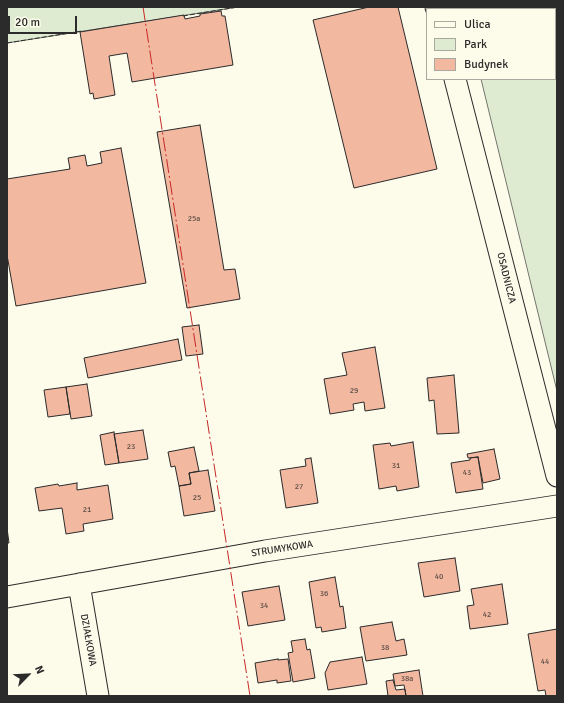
<!DOCTYPE html>
<meta charset="utf-8">
<style>
body{margin:0}
#map{position:relative;width:564px;height:703px;overflow:hidden;background:#fdfbea;font-family:Signika,sans-serif}
canvas{display:block}
.frame{position:absolute;inset:0;border:8px solid #2b2b2b;pointer-events:none}
.legend{position:absolute;left:426px;top:8px;width:130px;height:72px;box-sizing:border-box;background:#fdfbea;border:1px solid #a9a89e;margin:0;padding:5px 7px;list-style:none;font-size:12px;color:#2b2b2b}
.legend li{display:flex;align-items:center;gap:8px;height:20px}
.legend b{width:20px;border:1px solid #a9a89e}
.north{position:absolute;left:8px;top:655px;width:40px;height:40px;-webkit-text-stroke:3px #fdfbea;paint-order:stroke;rotate:66deg;font-size:11px;font-weight:700;line-height:16px;text-align:center;color:#2b2b2b}
.north::after{content:'';display:block;margin:auto;width:14px;height:18px;background:#2b2b2b;clip-path:polygon(50% 0,100% 100%,50% 72%,0 100%)}
.scale{position:absolute;left:8px;top:16px;width:69px;height:18px;box-sizing:border-box;border:2px solid #2b2b2b;border-top:0;padding-left:5px;font-size:12px;line-height:14px;white-space:nowrap;color:#2b2b2b;-webkit-text-stroke:3px #fdfbea;paint-order:stroke}
</style>
<div id="map">
<canvas width="564" height="703"></canvas>
<div class="frame"></div>
<ul class="legend">
<li><b style="height:5px;background:#fdfbea"></b>Ulica</li>
<li><b style="height:11px;background:#deebd1"></b>Park</li>
<li><b style="height:11px;background:#f2b8a0"></b>Budynek</li>
</ul>
<div class="north">N</div>
<div class="scale">20 m</div>
</div>
<script>
const context = document.querySelector('canvas').getContext('2d');
context.lineJoin = 'round';
function paint(path, color) { context.fillStyle = color; context.fill(path, 'evenodd'); }
const poly = rows => new Path2D(rows.map(r => 'M' + r).join(''));
function strokePath(path, color, width, dash) { context.strokeStyle = color; context.lineWidth = width; context.lineCap = dash ? 'butt' : 'round'; context.setLineDash(dash || []); context.stroke(path); }
function drawText(font, color, halo, rows, align = 'center') {
  context.font = font + ' Signika,sans-serif'; context.lineWidth = 3; context.setLineDash([]); context.textBaseline = 'middle'; context.strokeStyle = halo; context.fillStyle = color; for (const [text, x, y, turn = 0] of rows) {
    context.save(); context.translate(x, y); context.rotate((+turn || 0) * Math.PI / 180); context.textAlign = isNaN(turn) ? turn : align; if (halo) context.strokeText(text, 0, 0); context.fillText(text, 0, 0); context.restore();
  }
}
const green = poly([
 [7,7,238,7,7,43,7,7],
 [463,7,557,7,557,391,481,79,555,79,555,9,464,9,463,7]
]);
paint(green, '#deebd1');
strokePath(green, '#74746e', 1);
const building = poly([
 [369,7,398,7,437,169,354,188,313,20,369,7],
 [221,11,222,16,225,16,233,65,132,82,127,53,109,56,115,95,94,99,93,93,90,94,80,32,184,15,185,19,200,16,200,14,221,11],
 [200,125,224,270,235,269,240,299,187,308,157,132,200,125],
 [121,148,146,283,16,306,7,255,7,179,70,169,68,158,85,155,87,166,102,163,100,152,121,148],
 [199,325,203,354,186,356,182,327,199,325],
 [178,339,182,360,88,378,84,358,178,339],
 [375,347,385,408,365,411,364,402,353,404,354,410,330,414,324,379,347,375,342,353,375,347],
 [454,375,459,433,437,434,434,400,429,401,427,378,454,375],
 [87,384,92,416,71,419,66,387,87,384],
 [66,387,70,414,48,417,44,390,66,387],
 [143,430,148,459,119,463,114,434,143,430],
 [114,432,119,463,105,465,100,435,114,432],
 [413,442,419,487,397,491,396,486,379,489,373,445,390,443,391,446,413,442],
 [194,447,199,471,189,473,191,484,179,486,175,466,171,467,168,452,194,447],
 [494,449,500,479,483,483,478,457,468,458,467,454,494,449],
 [478,457,483,489,456,493,451,463,470,460,470,458,478,457],
 [311,458,318,503,286,508,280,470,306,466,305,459,311,458],
 [208,470,215,511,184,516,179,486,191,484,189,473,208,470],
 [77,483,77,490,108,485,113,519,83,524,84,531,66,534,62,508,39,511,35,488,58,484,59,486,77,483],
 [7,528,9,543,7,543,7,528],
 [455,558,460,591,424,597,418,563,455,558],
 [335,577,340,607,343,606,346,628,322,632,321,627,316,628,309,582,335,577],
 [502,584,508,624,470,629,467,606,474,605,471,589,502,584],
 [279,586,285,620,248,626,242,592,279,586],
 [392,622,396,641,404,639,407,655,366,661,360,627,392,622],
 [557,629,557,696,546,696,545,690,538,691,528,634,557,629],
 [305,639,307,650,310,649,315,678,293,682,288,653,293,652,291,641,305,639],
 [362,657,367,684,328,690,325,673,330,662,362,657],
 [278,659,278,660,288,659,291,681,277,683,277,680,258,683,255,663,278,659],
 [419,670,423,696,406,696,404,685,395,686,393,674,419,670],
 [393,680,396,690,405,689,406,696,388,696,386,681,393,680]
]);
paint(building, '#f2b8a0');
strokePath(building, '#2b2b2b', 1);
const minor = poly([
 [436,7,437,9],
 [455,79,557,476],
 [79,584,98,696],
 [7,597,265,551,557,506]
]);
strokePath(minor, '#2b2b2b', 23);
strokePath(minor, '#fdfbea', 21);
strokePath(poly([
 [183,16,238,7],
 [7,43,82,31]
]), '#2b2b2b', 1, [5, 2]);
strokePath(poly([
 [143,7,250,696]
]), '#c62828', 1, [14, 3, 2, 3]);
drawText('8px', '#5d4e48', null, [
 ["25a",194,219],
 ["29",354,391],
 ["23",131,447],
 ["31",396,466],
 ["43",467,473],
 ["27",299,487],
 ["25",197,498],
 ["21",87,510],
 ["40",439,577],
 ["36",324,594],
 ["34",264,606],
 ["42",487,615],
 ["38",385,648],
 ["44",545,662],
 ["38a",407,679]
]);
drawText('10px', '#2b2b2b', '#fdfbea', [
 ["OSADNICZA",506,278,76],
 ["STRUMYKOWA",282,549,-9],
 ["DZIAŁKOWA",88,640,80]
]);
</script>
